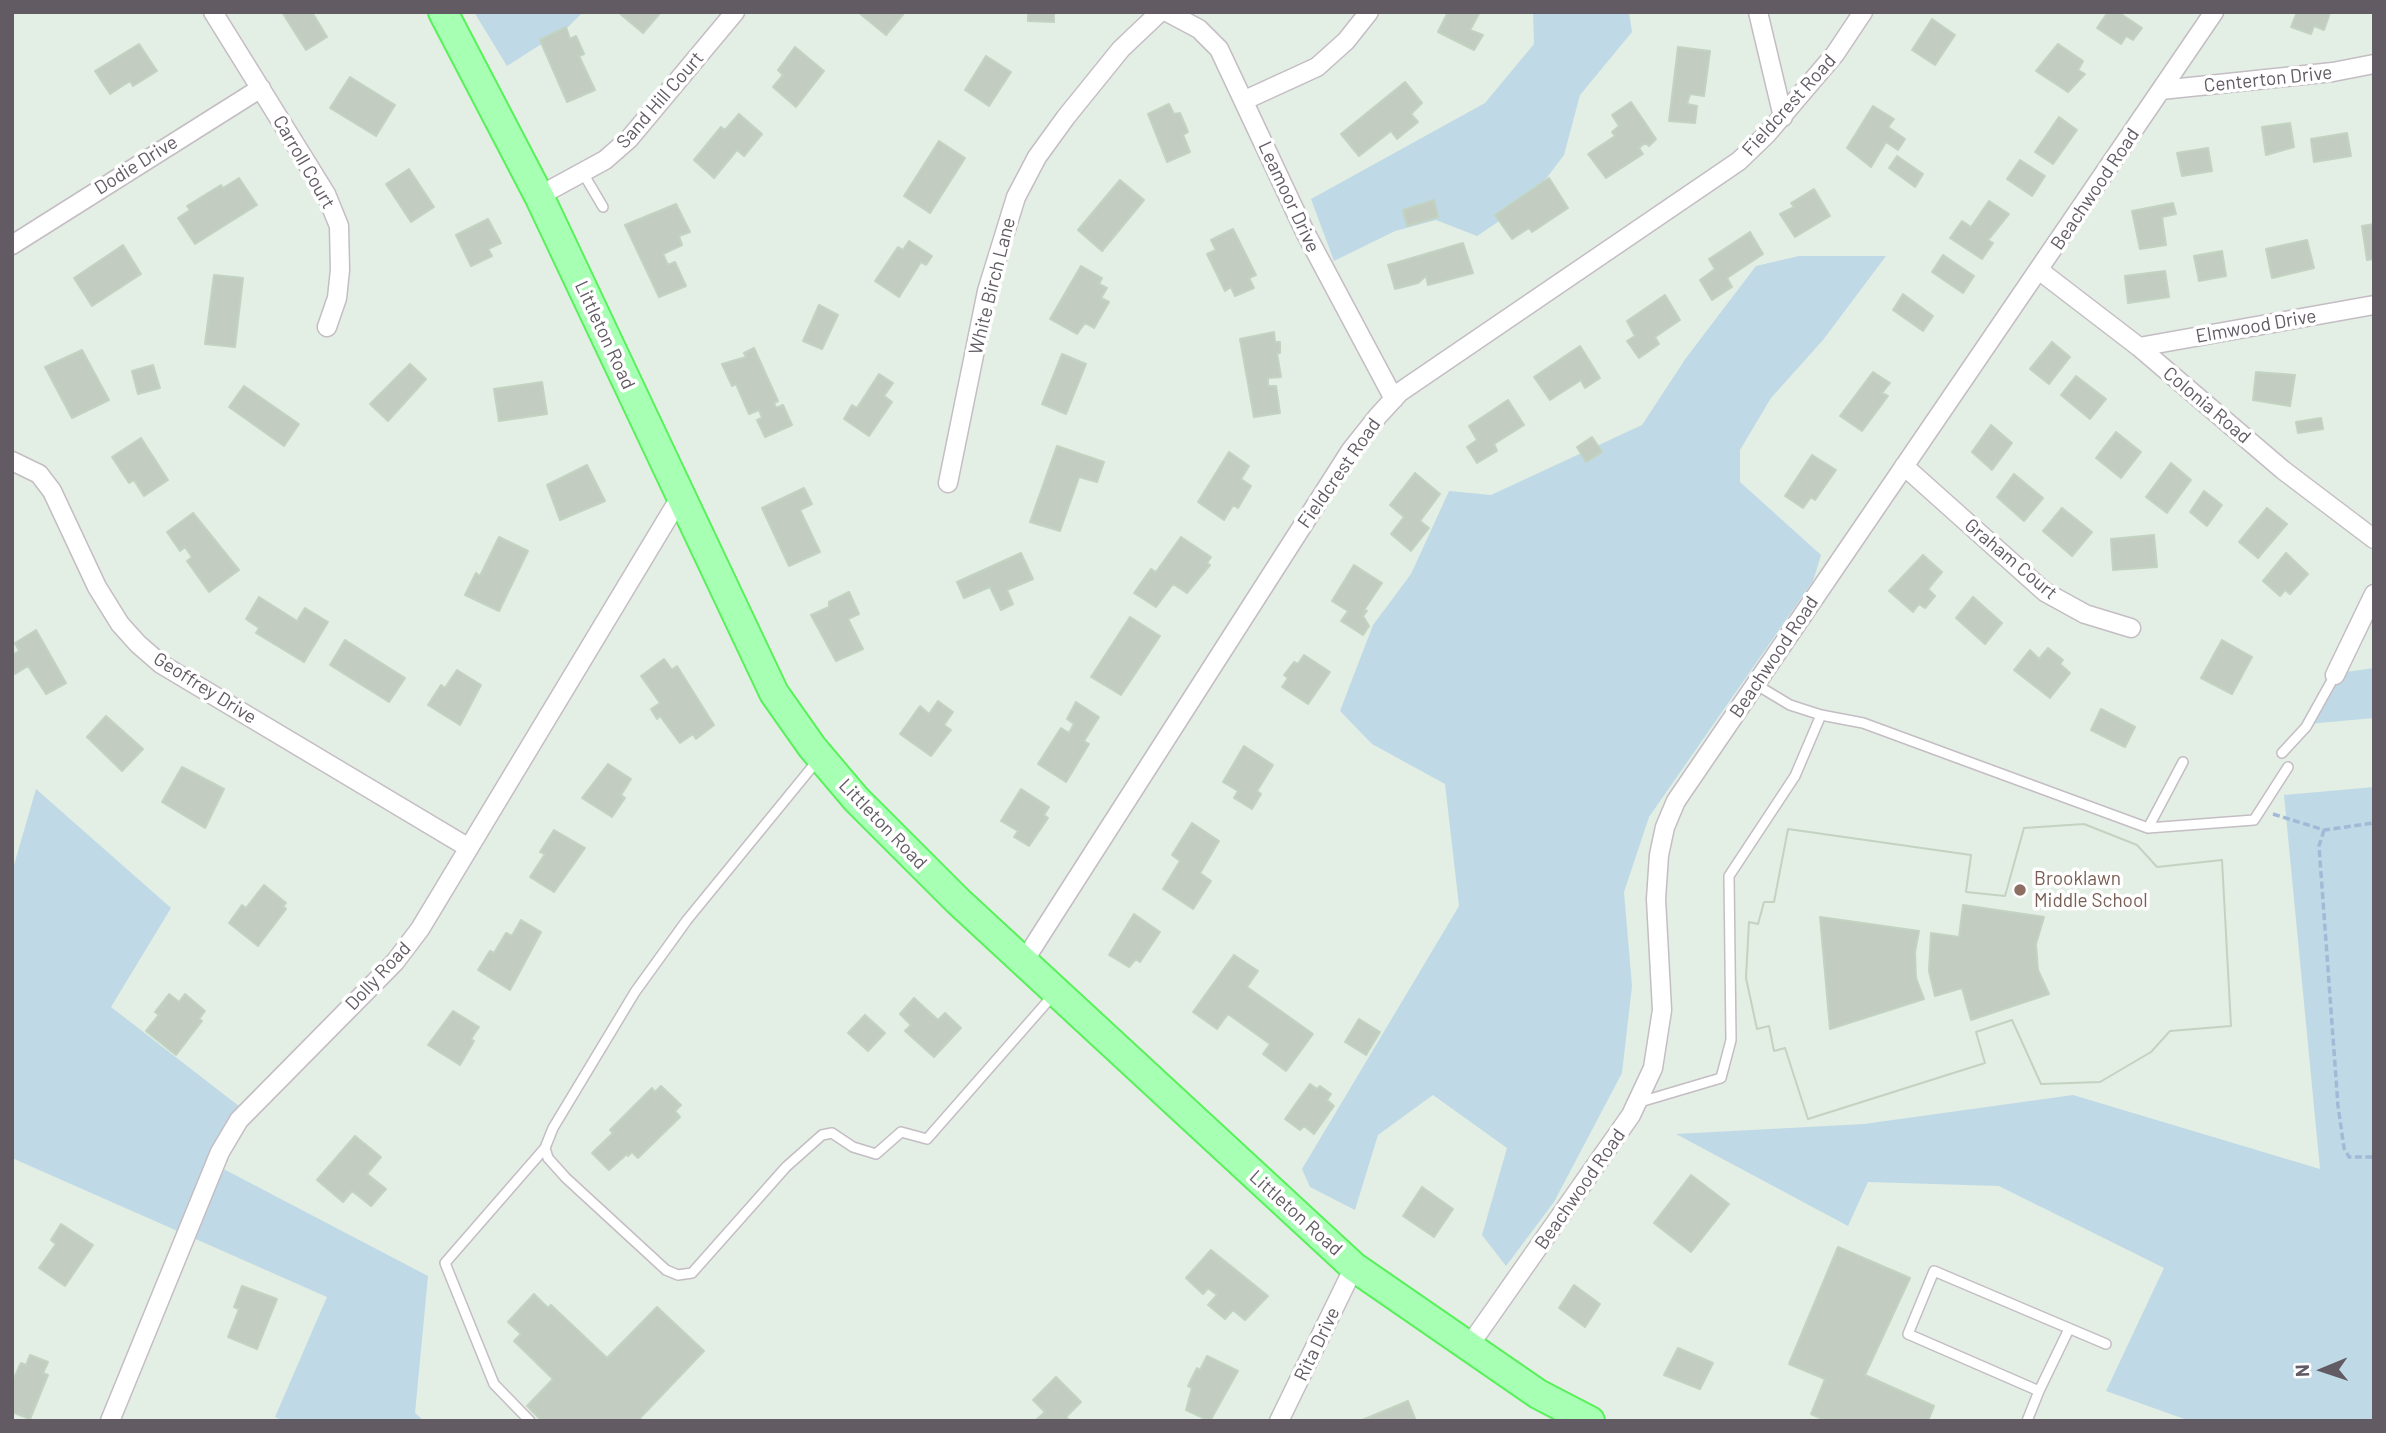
<!DOCTYPE html>
<style>
body{margin:0}
#map{position:relative;width:2386px;height:1433px;overflow:hidden;background:#e3eee4;font-family:Barlow,sans-serif}
canvas{display:block}
.frame{position:absolute;inset:0;border:14px solid #625b64;pointer-events:none}
.north{position:absolute;left:2288px;top:1335px;width:70px;height:70px;-webkit-text-stroke:5px #fff;paint-order:stroke;rotate:268deg;font-size:19px;font-weight:700;line-height:28px;text-align:center;color:#625b64}
.north::after{content:'';display:block;margin:auto;width:24px;height:32px;background:#625b64;clip-path:polygon(50% 0,100% 100%,50% 72%,0 100%)}
</style>
<div id="map">
<canvas width="2386" height="1433"></canvas>
<div class="frame"></div>
<div class="north">N</div>
</div>
<script>
const context = document.querySelector('canvas').getContext('2d');
context.lineJoin = 'round';
function paint(path, color) { context.fillStyle = color; context.fill(path, 'evenodd'); }
const poly = rows => new Path2D(rows.map(r => 'M' + r).join(''));
function strokePath(path, color, width, dash) { context.strokeStyle = color; context.lineWidth = width; context.lineCap = dash ? 'butt' : 'round'; context.setLineDash(dash || []); context.stroke(path); }
function drawText(font, color, halo, rows, align = 'center') {
  context.font = font + ' Barlow,sans-serif'; context.lineWidth = 7; context.setLineDash([]); context.textBaseline = 'middle'; context.strokeStyle = halo; context.fillStyle = color; for (const [text, x, y, turn = 0] of rows) {
    context.save(); context.translate(x, y); context.rotate((+turn || 0) * Math.PI / 180); context.textAlign = isNaN(turn) ? turn : align; if (halo) context.strokeText(text, 0, 0); context.fillText(text, 0, 0); context.restore();
  }
}
paint(poly([
 [474,12,583,12,568,27,507,66],
 [1533,12,1629,12,1632,32,1580,95,1564,155,1529,201,1477,236,1436,220,1395,231,1334,261,1311,199,1485,103,1534,44],
 [1799,256,1886,256,1823,340,1771,398,1740,450,1740,482,1821,555,1813,581,1649,817,1624,892,1632,986,1622,1073,1554,1202,1506,1266,1482,1235,1507,1148,1433,1095,1378,1135,1355,1210,1310,1187,1302,1169,1459,906,1445,784,1372,744,1340,711,1373,625,1411,574,1449,491,1491,495,1642,425,1686,358,1756,266],
 [2374,668,2374,718,2308,724,2339,673],
 [2374,787,2374,1421,2190,1421,2106,1391,2164,1268,1999,1186,1868,1182,1848,1226,1676,1134,1864,1124,2073,1095,2320,1169,2284,795],
 [36,789,171,908,111,1007,244,1110,214,1164,428,1276,415,1413,424,1421,285,1421,275,1417,327,1297,12,1158,12,872]
]), '#bfdae6');
const building = poly([
 [282,12,312,12,327,37,306,50,282,12],
 [618,12,661,12,643,33,618,12],
 [858,12,905,12,886,35,858,12],
 [1028,12,1054,12,1054,22,1028,21,1028,12],
 [1448,12,1480,12,1470,30,1483,35,1474,50,1438,32,1448,12],
 [2108,12,2118,12,2142,28,2133,40,2126,36,2121,44,2097,28,2108,12],
 [2297,12,2334,12,2330,13,2324,30,2314,26,2311,34,2291,27,2297,12],
 [1932,19,1955,35,1935,65,1912,50,1932,19],
 [566,27,570,39,576,36,584,54,579,56,595,90,567,102,540,40,566,27],
 [139,44,157,71,133,86,130,81,110,94,95,71,139,44],
 [2058,44,2083,61,2078,70,2085,74,2068,92,2036,71,2058,44],
 [795,47,824,71,796,107,773,87,783,75,778,70,795,47],
 [1678,47,1710,51,1704,96,1690,94,1687,104,1697,106,1695,123,1669,121,1678,47],
 [986,56,1011,72,989,106,965,90,986,56],
 [350,77,395,105,376,136,330,108,350,77],
 [1405,82,1422,103,1411,114,1418,122,1397,139,1391,131,1359,156,1341,134,1405,82],
 [1631,102,1656,139,1649,146,1645,143,1639,148,1643,154,1606,178,1588,154,1615,136,1612,132,1619,126,1612,115,1631,102],
 [1169,104,1174,114,1180,113,1188,132,1183,135,1190,152,1167,162,1148,114,1169,104],
 [1873,106,1894,119,1888,127,1905,139,1898,150,1886,142,1871,167,1847,148,1873,106],
 [739,114,762,134,744,156,737,150,714,178,694,160,721,127,725,130,739,114],
 [2059,117,2077,130,2053,164,2035,152,2059,117],
 [2290,123,2294,147,2266,155,2262,127,2290,123],
 [2347,133,2351,156,2314,162,2311,139,2347,133],
 [939,141,965,158,930,213,904,196,939,141],
 [2208,148,2212,171,2182,176,2177,153,2208,148],
 [1897,156,1923,174,1915,187,1889,168,1897,156],
 [2020,160,2045,176,2032,196,2007,179,2020,160],
 [409,169,434,207,411,222,386,184,409,169],
 [239,178,257,205,195,244,178,218,190,210,187,206,221,185,223,188,239,178],
 [1549,178,1568,208,1532,232,1529,228,1512,239,1495,215,1549,178],
 [1120,180,1144,200,1102,251,1078,230,1120,180],
 [1814,189,1830,216,1795,237,1780,214,1794,207,1791,203,1814,189],
 [1434,200,1438,217,1407,226,1403,210,1434,200],
 [1989,201,2009,214,1988,240,1993,243,1982,259,1950,238,1962,221,1971,227,1989,201],
 [2173,203,2176,214,2162,217,2166,245,2140,249,2132,211,2173,203],
 [676,204,690,232,679,236,682,245,663,254,668,265,675,262,686,286,659,297,625,225,676,204],
 [488,219,501,243,488,249,492,256,471,266,456,235,488,219],
 [2374,224,2374,259,2367,260,2362,226,2374,224],
 [1233,229,1256,275,1249,278,1254,288,1235,296,1231,287,1225,291,1207,254,1216,250,1211,240,1233,229],
 [1750,232,1763,254,1727,278,1732,287,1712,300,1700,280,1715,269,1709,259,1750,232],
 [2307,240,2314,268,2272,278,2266,249,2307,240],
 [909,241,932,256,926,265,921,262,899,297,875,281,898,247,903,250,909,241],
 [1463,243,1473,273,1428,285,1426,276,1418,283,1395,289,1388,265,1463,243],
 [123,245,141,274,92,306,74,278,123,245],
 [2222,251,2226,276,2199,281,2194,256,2222,251],
 [1943,255,1974,276,1963,293,1932,272,1943,255],
 [1081,266,1102,278,1099,284,1107,288,1101,298,1109,302,1094,328,1085,323,1077,334,1050,319,1081,266],
 [2165,271,2169,297,2128,303,2125,276,2165,271],
 [214,275,243,278,235,347,205,344,214,275],
 [1903,294,1933,316,1923,331,1893,310,1903,294],
 [1665,295,1680,320,1655,337,1659,344,1639,358,1627,341,1635,336,1627,321,1665,295],
 [819,305,838,315,822,349,803,341,819,305],
 [1274,332,1275,342,1280,342,1280,353,1277,353,1281,377,1268,378,1268,386,1276,386,1280,413,1254,417,1240,339,1274,332],
 [2052,342,2070,357,2049,384,2030,369,2052,342],
 [1580,346,1600,378,1585,388,1581,380,1550,400,1534,377,1580,346],
 [754,348,778,401,774,403,776,408,783,405,792,425,765,437,757,420,762,418,759,410,749,414,736,384,732,386,722,364,746,357,744,353,754,348],
 [82,350,109,400,72,418,45,367,82,350],
 [1062,354,1086,364,1066,414,1042,404,1062,354],
 [410,364,426,379,388,421,370,404,410,364],
 [153,365,160,388,138,394,132,371,153,365],
 [1873,372,1890,383,1882,393,1888,396,1862,431,1840,416,1873,372],
 [2256,372,2295,375,2290,406,2253,400,2256,372],
 [879,374,893,383,884,396,892,402,869,436,844,419,852,405,857,408,879,374],
 [2076,376,2106,399,2090,419,2061,395,2076,376],
 [542,382,547,414,499,421,494,389,542,382],
 [244,386,299,424,284,446,229,407,244,386],
 [1508,400,1524,425,1494,444,1497,451,1477,463,1467,447,1477,440,1469,426,1508,400],
 [2321,418,2323,429,2298,433,2296,422,2321,418],
 [1991,425,2012,443,1992,470,1972,452,1991,425],
 [2116,432,2141,452,2121,478,2096,458,2116,432],
 [1592,437,1602,452,1586,462,1577,447,1592,437],
 [141,438,168,480,144,496,134,480,129,483,112,457,141,438],
 [1057,446,1104,462,1097,482,1079,477,1060,531,1030,522,1057,446],
 [1229,452,1249,466,1241,479,1251,486,1238,508,1233,505,1224,520,1198,502,1229,452],
 [1812,455,1836,470,1815,500,1811,497,1803,508,1785,496,1812,455],
 [2171,463,2191,480,2167,513,2146,497,2171,463],
 [587,465,605,501,560,520,547,485,587,465],
 [1415,473,1440,494,1420,521,1429,528,1411,551,1391,534,1404,517,1390,505,1415,473],
 [2014,474,2043,498,2024,521,1997,497,2014,474],
 [804,488,812,504,800,510,820,552,789,566,762,508,804,488],
 [2204,491,2222,505,2207,526,2190,512,2204,491],
 [2062,508,2092,532,2072,556,2043,531,2062,508],
 [2267,508,2287,524,2258,558,2239,542,2267,508],
 [193,513,239,570,209,592,187,561,192,557,185,547,180,551,167,532,193,513],
 [2154,535,2157,567,2113,570,2111,539,2154,535],
 [499,537,528,551,499,611,465,595,476,573,480,576,499,537],
 [1181,537,1211,557,1207,563,1210,565,1187,593,1173,584,1156,607,1134,593,1151,569,1156,572,1181,537],
 [1021,553,1033,579,1007,590,1013,604,1001,610,990,587,964,598,957,582,1021,553],
 [2286,553,2308,574,2290,594,2285,590,2280,596,2263,581,2286,553],
 [1923,555,1942,572,1928,589,1935,596,1925,608,1919,604,1913,612,1889,591,1923,555],
 [1354,565,1382,583,1364,610,1367,611,1363,616,1369,626,1363,635,1341,621,1348,611,1332,601,1354,565],
 [849,592,859,614,848,619,863,649,836,661,811,615,829,607,829,602,849,592],
 [259,597,297,621,305,608,328,622,304,662,256,633,259,628,246,619,259,597],
 [1973,597,2002,623,1985,644,1956,618,1973,597],
 [1130,617,1160,636,1121,695,1091,677,1130,617],
 [36,630,66,683,46,694,28,666,15,674,12,670,12,655,19,651,15,643,36,630],
 [345,640,405,678,389,702,330,665,345,640],
 [2222,640,2252,657,2232,694,2201,678,2222,640],
 [2048,648,2063,660,2060,664,2070,673,2050,698,2014,670,2030,650,2039,659,2048,648],
 [1304,655,1330,672,1308,704,1282,687,1288,678,1284,675,1294,662,1298,664,1304,655],
 [664,659,672,670,677,666,714,725,696,739,693,734,680,743,660,716,657,719,651,709,660,703,641,676,664,659],
 [457,670,481,685,460,725,428,705,441,685,445,688,457,670],
 [938,701,953,712,944,725,951,730,931,756,900,734,920,706,929,714,938,701],
 [1076,702,1099,717,1084,741,1089,744,1066,782,1038,764,1061,728,1069,733,1074,724,1067,719,1076,702],
 [2101,709,2135,727,2125,747,2091,730,2101,709],
 [106,716,143,749,122,771,87,737,106,716],
 [1244,746,1273,765,1257,791,1261,794,1252,809,1234,798,1238,791,1223,782,1244,746],
 [608,764,631,779,621,795,625,798,612,817,582,798,608,764],
 [182,767,224,789,205,828,162,802,182,767],
 [1021,789,1049,807,1044,815,1048,818,1029,846,1014,837,1018,831,1001,821,1021,789],
 [1192,823,1219,841,1200,873,1211,881,1193,909,1163,889,1180,861,1172,855,1192,823],
 [2084,824,2137,845,2157,867,2222,860,2231,1026,2170,1031,2151,1052,2100,1082,2041,1084,2012,1020,1976,1032,1985,1063,1808,1119,1785,1048,1774,1051,1769,1026,1757,1029,1746,978,1749,922,1758,924,1764,902,1774,902,1788,829,1971,855,1966,892,2005,896,2024,828,2084,824],
 [1963,905,2044,917,2036,944,2038,970,2049,994,1971,1020,1962,988,1935,996,1929,971,1931,933,1959,937,1963,905],
 [1820,917,1919,931,1915,952,1916,978,1924,999,1830,1029,1820,917],
 [2084,824,2137,845,2157,867,2222,860,2231,1026,2170,1031,2151,1052,2100,1082,2041,1084,2012,1020,1976,1032,1985,1063,1808,1119,1785,1048,1774,1051,1769,1026,1757,1029,1746,978,1749,922,1758,924,1764,902,1774,902,1788,829,1971,855,1966,892,2005,896,2024,828,2084,824],
 [554,830,585,848,554,892,530,877,545,854,540,852,554,830],
 [264,885,286,903,283,906,286,909,258,946,229,923,242,905,246,908,264,885],
 [1134,914,1160,932,1140,962,1136,959,1129,967,1109,955,1134,914],
 [521,920,541,932,510,990,478,970,490,951,494,953,506,933,512,936,521,920],
 [1234,955,1258,971,1247,987,1313,1034,1286,1071,1263,1054,1270,1044,1228,1014,1217,1029,1193,1012,1234,955],
 [169,994,179,1002,185,994,205,1011,199,1019,202,1021,176,1055,146,1031,159,1015,155,1012,169,994],
 [914,998,938,1020,945,1013,961,1028,934,1057,905,1031,911,1025,900,1014,914,998],
 [453,1011,479,1027,471,1039,474,1041,460,1065,428,1045,453,1011],
 [865,1015,885,1033,868,1051,848,1033,865,1015],
 [1359,1019,1380,1032,1366,1055,1345,1042,1359,1019],
 [1310,1084,1317,1089,1320,1086,1331,1094,1327,1100,1334,1106,1314,1134,1304,1126,1300,1130,1285,1119,1310,1084],
 [661,1086,681,1105,675,1111,680,1117,638,1158,632,1152,628,1156,627,1154,609,1170,592,1153,613,1133,610,1130,652,1088,655,1092,661,1086],
 [355,1136,381,1157,367,1174,386,1189,371,1206,352,1191,343,1202,317,1180,355,1136],
 [1691,1175,1729,1204,1691,1252,1654,1223,1691,1175],
 [1422,1187,1453,1209,1434,1237,1403,1216,1422,1187],
 [61,1224,93,1245,65,1286,39,1268,56,1244,51,1240,61,1224],
 [1838,1247,1910,1278,1865,1375,1934,1406,1928,1421,1827,1421,1811,1414,1825,1379,1789,1364,1838,1247],
 [1211,1250,1268,1296,1245,1320,1233,1310,1225,1319,1208,1305,1217,1295,1208,1288,1203,1294,1186,1278,1211,1250],
 [1574,1285,1600,1304,1585,1327,1559,1308,1574,1285],
 [242,1286,277,1299,257,1349,228,1337,239,1309,234,1307,242,1286],
 [534,1294,548,1308,551,1305,607,1358,657,1307,704,1351,640,1418,642,1421,542,1421,527,1406,553,1379,514,1341,521,1334,508,1322,534,1294],
 [1678,1348,1713,1363,1700,1389,1664,1375,1678,1348],
 [30,1355,48,1362,43,1373,48,1375,30,1419,12,1412,12,1382,21,1363,26,1365,30,1355],
 [1207,1356,1238,1371,1210,1421,1186,1410,1192,1388,1188,1386,1197,1368,1200,1370,1207,1356],
 [1056,1377,1081,1402,1066,1417,1070,1421,1035,1421,1045,1412,1033,1400,1056,1377],
 [1408,1401,1416,1421,1360,1421,1408,1401]
]);
paint(building, '#c2ccc1');
strokePath(building, '#c2d3c1', 2);
const service = poly([
 [583,173,603,207],
 [1755,684,1790,705,1821,715,1863,723,2148,828,2183,762],
 [2282,753,2306,727,2335,675],
 [817,761,687,920,635,992,553,1128,545,1148,548,1158,566,1178,666,1270,678,1275,692,1273,786,1167,822,1135,832,1133,853,1147,876,1154,901,1132,927,1139,1055,993],
 [2148,828,2254,820,2288,767],
 [1640,1102,1721,1078,1731,1040,1729,876,1795,776,1821,715],
 [2039,1391,2069,1329],
 [530,1421,494,1384,445,1263,545,1148],
 [2027,1421,2039,1391,1908,1334,1934,1271,2106,1344]
]);
const minor = poly([
 [213,12,326,194,339,226,340,270,337,298,327,327],
 [1167,12,1199,29,1219,49,1305,232,1394,399],
 [1758,12,1783,117],
 [2161,90,2333,72,2374,64],
 [1245,100,1317,67,1346,41,1369,12],
 [539,196,605,160,629,139,735,12],
 [12,245,261,88],
 [2040,271,2139,347,2283,470,2374,539],
 [2139,347,2374,305],
 [12,461,39,474,52,491,97,587,120,624,138,644,161,664,469,848],
 [1904,466,2045,592,2085,614,2131,628],
 [948,483,987,291,1016,197,1037,157,1066,117,1121,49,1160,12],
 [2335,675,2374,594],
 [1024,961,1351,450,1378,416,1400,392,1739,161,1767,134,1835,54,1863,12],
 [1469,1346,1631,1115,1653,1068,1662,1010,1656,899,1659,855,1665,827,1676,801,2214,12],
 [110,1421,220,1152,239,1120,395,962,420,929,681,496],
 [1279,1421,1354,1267]
]);
const primary = poly([
 [443,12,539,196,774,693,812,747,856,799,958,901,1354,1267,1538,1394,1590,1421]
]);
strokePath(service, '#c4bdc4', 12);
strokePath(minor, '#c4bdc4', 21);
strokePath(primary, '#59f15b', 32);
strokePath(poly([
 [2273,814,2324,830,2374,823],
 [2324,830,2319,846,2338,1106,2344,1148,2349,1157,2374,1157]
]), '#a3bad7', 3.5, [7, 3.5]);
strokePath(service, '#fff', 9);
strokePath(minor, '#fff', 18);
strokePath(primary, '#a7ffb3', 28);
for (const [x, y, r, color] of [
 [2020,890,7,"#8d6e63"]
]) { const dot = new Path2D(); dot.arc(x, y, r, 0, 2 * Math.PI); context.fillStyle = color; context.fill(dot); strokePath(dot, '#fff', 2.5); }
drawText('19px', '#625b64', '#fff', [
 ["Centerton Drive",2268,79,-6],
 ["Sand Hill Court",660,100,-49],
 ["Fieldcrest Road",1789,105,-48],
 ["Carroll Court",304,162,60],
 ["Dodie Drive",136,165,-32],
 ["Beachwood Road",2095,189,-56],
 ["Leamoor Drive",1289,197,65],
 ["White Birch Lane",992,286,-76],
 ["Elmwood Drive",2256,326,-10],
 ["Littleton Road",605,335,65],
 ["Colonia Road",2207,405,40],
 ["Fieldcrest Road",1339,473,-55],
 ["Graham Court",2011,559,40],
 ["Beachwood Road",1774,657,-56],
 ["Geoffrey Drive",205,688,32],
 ["Littleton Road",883,824,46],
 ["Dolly Road",378,976,-47],
 ["Beachwood Road",1580,1189,-55],
 ["Littleton Road",1296,1213,42],
 ["Rita Drive",1317,1344,-64]
]);
drawText('19px', '#785e54', '#fff', [
 ["Brooklawn",2034,879],
 ["Middle School",2034,901]
], 'left');
</script>
